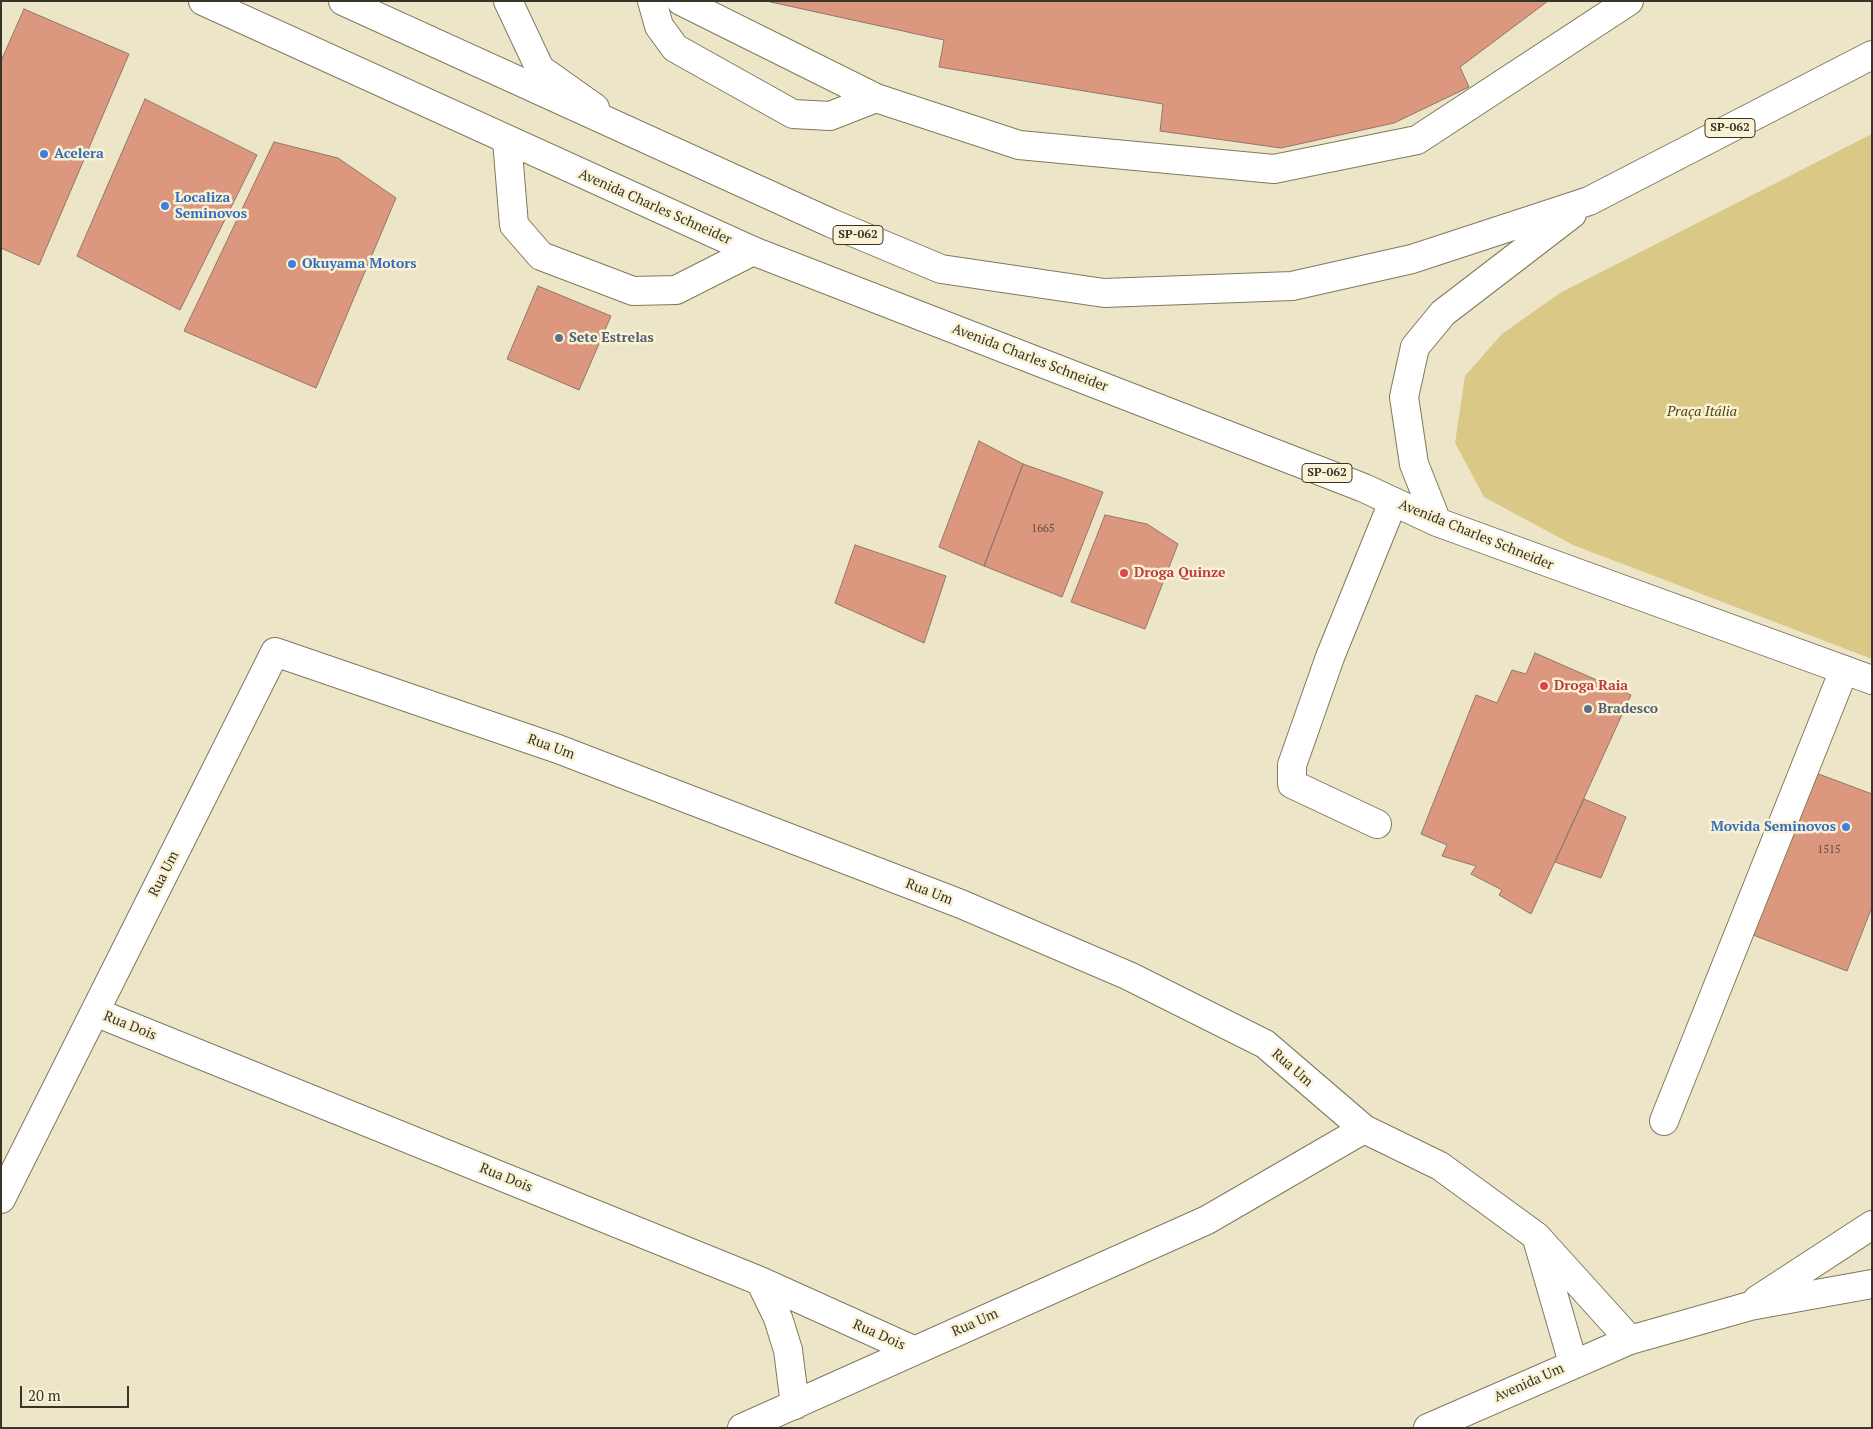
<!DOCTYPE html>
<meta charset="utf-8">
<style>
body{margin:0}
#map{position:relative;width:1873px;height:1429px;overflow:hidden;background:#ede5c7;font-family:"PT Serif",serif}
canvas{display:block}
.frame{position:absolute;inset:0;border:2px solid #373428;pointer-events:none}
.scale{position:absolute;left:20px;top:1386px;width:109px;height:22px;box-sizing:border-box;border:2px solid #373428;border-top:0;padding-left:6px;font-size:15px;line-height:18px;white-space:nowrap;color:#373428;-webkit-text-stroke:4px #faf2d4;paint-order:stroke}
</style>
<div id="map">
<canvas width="1873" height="1429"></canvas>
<div class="frame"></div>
<div class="scale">20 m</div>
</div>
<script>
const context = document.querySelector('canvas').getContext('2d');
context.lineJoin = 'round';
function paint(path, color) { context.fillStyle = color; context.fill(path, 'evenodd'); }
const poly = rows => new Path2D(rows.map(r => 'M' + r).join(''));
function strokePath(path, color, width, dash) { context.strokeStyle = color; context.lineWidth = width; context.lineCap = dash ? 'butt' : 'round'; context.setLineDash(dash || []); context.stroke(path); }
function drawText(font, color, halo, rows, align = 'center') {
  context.font = font + ' "PT Serif",serif'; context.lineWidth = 5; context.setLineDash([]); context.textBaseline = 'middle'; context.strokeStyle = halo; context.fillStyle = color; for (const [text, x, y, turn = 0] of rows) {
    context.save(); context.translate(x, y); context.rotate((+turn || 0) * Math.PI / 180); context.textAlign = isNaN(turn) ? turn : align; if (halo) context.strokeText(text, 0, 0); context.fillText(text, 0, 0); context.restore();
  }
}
paint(poly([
 [1872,134,1872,659,1573,545,1484,497,1455,443,1465,376,1502,334,1560,293]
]), '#dac887');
const building = poly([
 [766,1,1548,1,1460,67,1469,87,1394,123,1281,148,1160,131,1163,104,939,67,944,40,766,1],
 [24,9,129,54,39,265,1,248,1,61,24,9],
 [145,99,257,155,180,310,77,256,145,99],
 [274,142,338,158,396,198,316,388,184,331,274,142],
 [538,286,611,316,579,390,507,359,538,286],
 [979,441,1023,464,984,566,939,547,979,441],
 [1023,464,1103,492,1062,597,984,566,1023,464],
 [1105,515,1147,524,1178,544,1145,629,1071,602,1105,515],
 [855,545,946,576,924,643,835,603,855,545],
 [1535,653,1631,695,1531,914,1499,895,1502,890,1471,874,1476,866,1442,856,1447,845,1421,834,1476,695,1497,703,1512,670,1526,674,1535,653],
 [1816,773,1872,794,1872,907,1847,971,1753,935,1816,773],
 [1584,799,1626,817,1601,878,1555,862,1584,799]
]);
paint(building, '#dc987e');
strokePath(building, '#91756a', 1);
const minor = poly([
 [508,1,540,69,595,108],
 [652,1,659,26,675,48,793,114,830,116,876,98],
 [681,1,876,98,1019,145,1274,169,1417,140,1629,1],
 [507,140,514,225,541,256,633,291,676,290,753,251],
 [1377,824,1292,784,1292,765,1330,657,1393,502],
 [95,1012,760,1281,913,1350],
 [1664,1121,1844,670],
 [1,1199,275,652,558,749,961,904,1129,976,1265,1044,1364,1129,1440,1166,1536,1236,1630,1340],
 [1538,1242,1573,1363],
 [760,1281,778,1318,788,1350,795,1405],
 [1757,1300,1872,1225],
 [742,1428,1207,1220,1364,1129],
 [1428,1428,1630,1340,1750,1306,1872,1284]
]);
const major = poly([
 [203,1,753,251,1364,488,1437,522,1872,680],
 [343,1,831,223,941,269,1104,293,1292,286,1412,259,1589,201,1872,55],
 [1437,522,1414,464,1404,397,1415,347,1443,313,1572,214]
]);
strokePath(minor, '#80795e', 30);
strokePath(major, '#80795e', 30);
strokePath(minor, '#fff', 28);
strokePath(major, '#fff', 28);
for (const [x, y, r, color] of [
 [44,154,5,"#3f7fe0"],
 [165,206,5,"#3f7fe0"],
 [292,264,5,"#3f7fe0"],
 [559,338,5,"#5c6f8a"],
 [1124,573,5,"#e0444e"],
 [1544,686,5,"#e0444e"],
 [1588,709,5,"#5c6f8a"],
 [1846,827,5,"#3f7fe0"]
]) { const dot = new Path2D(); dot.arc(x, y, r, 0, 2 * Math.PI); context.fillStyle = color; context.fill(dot); strokePath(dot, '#faf2d4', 2); }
drawText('11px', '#604d3e', null, [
 ["1665",1043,529],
 ["1515",1829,850]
]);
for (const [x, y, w] of [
 [1730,128,50],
 [858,235,50],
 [1327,473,50]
]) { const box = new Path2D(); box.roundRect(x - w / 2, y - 9.5, w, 19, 4); context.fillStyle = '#faf2d4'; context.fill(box); strokePath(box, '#373428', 1); }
drawText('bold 12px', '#373428', null, [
 ["SP-062",1730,128],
 ["SP-062",858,235],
 ["SP-062",1327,473]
]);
drawText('bold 14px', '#366cbe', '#faf2d4', [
 ["Acelera",54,154],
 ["Localiza",175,198],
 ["Seminovos",175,214],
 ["Okuyama Motors",302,264],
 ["Movida Seminovos",1836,827,"right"]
], 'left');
drawText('14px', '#373428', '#faf2d4', [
 ["Avenida Charles Schneider",655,207,24],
 ["Avenida Charles Schneider",1030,358,21],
 ["Avenida Charles Schneider",1476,535,22],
 ["Rua Um",551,747,20],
 ["Rua Um",164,874,-63],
 ["Rua Um",929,892,21],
 ["Rua Dois",130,1026,22],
 ["Rua Um",1292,1068,41],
 ["Rua Dois",506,1178,22],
 ["Rua Um",975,1323,-24],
 ["Rua Dois",879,1335,24],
 ["Avenida Um",1529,1383,-24]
]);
drawText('bold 14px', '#4e5e75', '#faf2d4', [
 ["Sete Estrelas",569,338],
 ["Bradesco",1598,709]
], 'left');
drawText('italic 14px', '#52450f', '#faf2d4', [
 ["Praça Itália",1702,412]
]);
drawText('bold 14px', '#be3a42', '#faf2d4', [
 ["Droga Quinze",1134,573],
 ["Droga Raia",1554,686]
], 'left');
</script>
